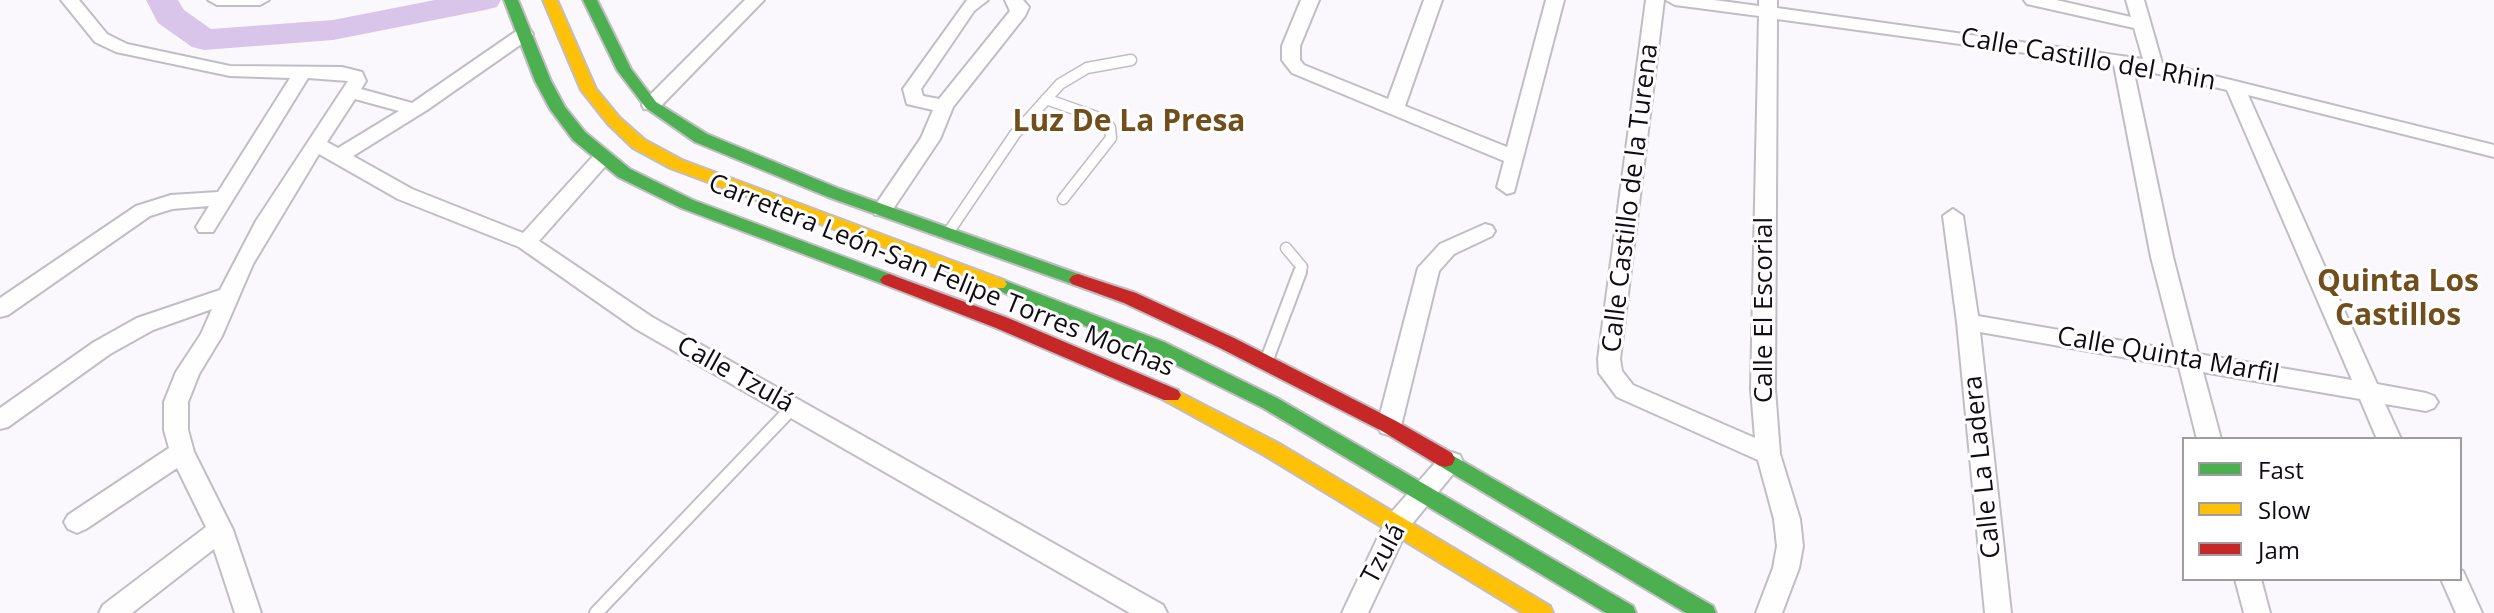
<!DOCTYPE html>
<meta charset="utf-8">
<style>
body{margin:0}
#map{position:relative;width:2494px;height:613px;overflow:hidden;background:#faf8fc;font-family:"Open Sans",sans-serif}
canvas{display:block}
.legend{position:absolute;left:2182px;top:437px;width:280px;height:144px;box-sizing:border-box;background:#fff;border:2px solid #9f9da1;margin:0;padding:10px 14px;list-style:none;font-size:24px;color:#100b15}
.legend li{display:flex;align-items:center;gap:16px;height:40px}
.legend b{width:40px;border:2px solid #9f9da1}
</style>
<div id="map">
<canvas width="2494" height="613"></canvas>
<ul class="legend">
<li><b style="height:10px;background:#4caf50"></b>Fast</li>
<li><b style="height:10px;background:#ffc107"></b>Slow</li>
<li><b style="height:10px;background:#c62828"></b>Jam</li>
</ul>
</div>
<script>
const context = document.querySelector('canvas').getContext('2d');
context.lineJoin = 'round';
const poly = rows => new Path2D(rows.map(r => 'M' + r).join(''));
function paint(path, color) { context.fillStyle = color; context.fill(path, 'evenodd'); }
function strokePath(path, color, width, dash) { context.strokeStyle = color; context.lineWidth = width; context.lineCap = dash ? 'butt' : 'round'; context.setLineDash(dash || []); context.stroke(path); }
function drawText(font, color, halo, rows, align = 'center') {
  context.font = font + ' "Open Sans",sans-serif'; context.lineWidth = 6; context.setLineDash([]); context.textBaseline = 'middle'; context.strokeStyle = halo; context.fillStyle = color; for (const [text, x, y, turn = 0] of rows) {
    context.save(); context.translate(x, y); context.rotate((+turn || 0) * Math.PI / 180); context.textAlign = isNaN(turn) ? turn : align; if (halo) context.strokeText(text, 0, 0); context.fillText(text, 0, 0); context.restore();
  }
}
paint(poly([
 [146,0,178,0,184,10,211,29,333,20,435,0,501,0,497,7,485,10,333,40,204,50,192,47,158,23,146,0]
]), '#d9c5e9');
const laneFar1 = poly([
 [1046,99,1105,120,1110,128,1111,138,1063,199],
 [948,233,1015,134,1060,84,1087,68,1131,60],
 [1286,248,1302,267,1299,274]
]);
const lane = poly([
 [1266,362,1300,272],
 [596,613,793,407]
]);
const street = poly([
 [61,0,79,0,107,34,127,44,230,66,342,67,362,72,366,81,361,89,412,103,518,30,530,30,533,34,530,38,427,110,353,156,412,189,523,233,595,154,609,154,612,158,609,162,539,241,652,317,1163,605,1167,613,1130,613,636,329,519,247,398,199,319,154,253,264,222,336,199,374,188,402,188,430,194,452,233,530,261,613,235,613,214,549,132,613,99,613,103,605,206,527,177,468,86,529,77,533,68,529,64,522,68,515,169,448,164,430,164,402,176,372,201,334,212,309,153,330,110,354,8,427,0,429,0,408,94,342,137,318,220,290,256,221,348,81,308,78,213,232,199,232,196,227,209,206,172,209,150,216,8,315,0,317,0,298,136,206,171,195,218,192,290,78,230,76,116,52,95,42,61,0],
 [355,99,399,111,338,148,327,142,355,99],
 [208,0,269,0,260,5,217,5,208,0],
 [745,0,764,0,658,109,644,109,642,105,644,101,745,0],
 [967,0,988,0,974,11,921,89,923,96,939,99,1010,11,1005,0,1023,0,1029,7,1025,16,953,107,940,139,889,215,875,215,872,210,921,138,933,110,907,104,903,89,967,0],
 [1301,0,1319,0,1300,46,1300,60,1304,65,1388,99,1424,0,1442,0,1405,106,1507,147,1546,0,1564,0,1514,192,1507,194,1497,187,1504,161,1292,73,1282,60,1282,46,1301,0],
 [1646,0,1664,0,1620,359,1622,371,1633,385,1755,438,1751,389,1759,16,1675,5,1666,0,1714,0,1759,6,1759,0,1777,0,1777,8,2143,59,2134,28,2027,4,2024,0,2056,0,2131,17,2126,0,2144,0,2162,63,2494,145,2494,157,2248,95,2377,384,2426,393,2434,396,2438,402,2434,408,2426,411,2385,404,2401,439,2377,439,2360,399,2203,372,2221,439,2197,439,2179,367,1980,332,2011,613,1985,613,1957,322,1943,216,1953,209,1963,216,1978,316,2175,350,2151,257,2114,65,1777,19,1775,389,1780,454,1800,519,1803,546,1799,568,1782,613,1756,613,1773,568,1777,546,1774,519,1758,460,1617,397,1599,373,1598,359,1646,0],
 [2133,68,2227,90,2352,380,2198,354,2173,257,2133,68],
 [1485,224,1492,226,1495,231,1492,236,1454,254,1439,271,1401,426,1397,433,1389,435,1381,433,1377,426,1418,268,1440,244,1485,224],
 [1451,452,1460,455,1463,462,1407,530,1368,613,1342,613,1388,516,1442,455,1451,452],
 [2460,570,2463,571,2482,613,2456,613,2441,579,2460,579,2460,570],
 [2235,579,2261,579,2270,613,2244,613,2235,579]
]);
const fast = poly([
 [504,0,518,0,551,81,565,107,585,132,630,169,693,200,895,276,898,280,895,284,883,284,681,208,618,177,573,140,550,109,535,81,504,0],
 [583,0,597,0,631,69,656,102,707,134,840,189,1084,276,1087,280,1078,286,1072,284,828,197,695,142,646,108,617,70,583,0],
 [998,278,1164,342,1277,398,1633,606,1636,613,1606,613,1263,408,1150,352,992,288,989,284,992,280,998,278],
 [1445,451,1713,606,1716,613,1686,613,1438,465,1435,459,1438,453,1445,451]
]);
const slow = poly([
 [543,0,557,0,596,89,620,118,645,140,682,160,1004,280,1007,284,1004,288,992,288,670,168,633,148,608,124,581,90,543,0],
 [1171,388,1278,443,1550,606,1553,613,1523,613,1264,455,1164,400,1161,395,1164,390,1171,388]
]);
const jam = poly([
 [889,274,1008,318,1178,390,1181,395,1178,400,1164,400,996,328,883,284,880,280,883,276,889,274],
 [1078,274,1136,293,1234,338,1396,421,1452,453,1455,459,1452,465,1445,467,1438,465,1382,431,1220,348,1124,303,1072,284,1069,280,1072,276,1078,274]
]);
strokePath(laneFar1, '#c1bdc4', 13);
strokePath(lane, '#c1bdc4', 16);
strokePath(street, '#c1bdc4', 4);
strokePath(fast, '#c1bdc4', 4);
strokePath(slow, '#c1bdc4', 4);
strokePath(jam, '#c1bdc4', 4);
strokePath(laneFar1, '#fefeff', 10);
strokePath(lane, '#fefeff', 12);
paint(street, '#fefeff');
paint(fast, '#4caf50');
paint(slow, '#ffc107');
paint(jam, '#c62828');
drawText('26px', '#100b15', '#fff', [
 ["Calle Castillo del Rhin",2088,60,10],
 ["Calle Castillo de la Turena",1631,198,-83],
 ["Carretera León-San Felipe Torres Mochas",941,276,22],
 ["Calle El Escorial",1765,310,-90],
 ["Calle Quinta Marfil",2168,356,10],
 ["Calle Tzulá",735,375,29],
 ["Calle La Ladera",1983,467,-96],
 ["Tzulá",1384,554,-62]
]);
drawText('bold 30px', '#714f1c', '#fff', [
 ["Luz De La Presa",1129,122],
 ["Quinta Los",2398,282],
 ["Castillos",2398,316]
]);
</script>
